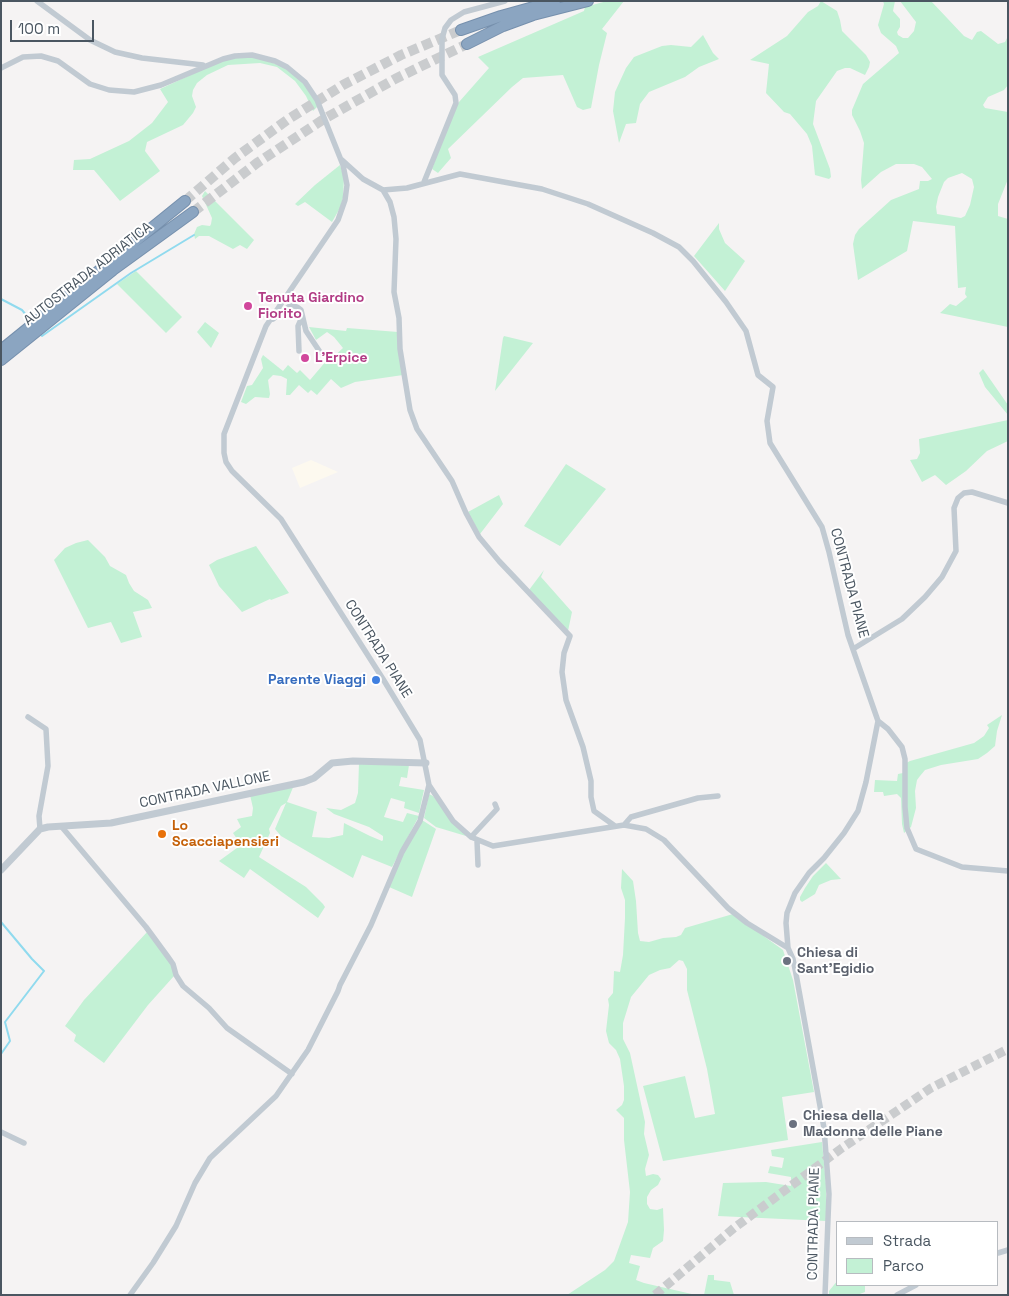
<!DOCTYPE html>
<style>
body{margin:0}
#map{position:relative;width:1009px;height:1296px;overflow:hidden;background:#f5f3f3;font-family:"Space Grotesk",sans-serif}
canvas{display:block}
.frame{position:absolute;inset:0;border:2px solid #4a5661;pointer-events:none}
.legend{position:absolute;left:836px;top:1221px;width:162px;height:65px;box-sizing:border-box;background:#fff;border:1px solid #b7bbc0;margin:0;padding:6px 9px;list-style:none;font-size:15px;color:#4a5661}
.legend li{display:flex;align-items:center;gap:10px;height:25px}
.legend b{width:25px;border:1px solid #b7bbc0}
.scale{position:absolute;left:10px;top:20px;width:84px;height:22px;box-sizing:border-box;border:2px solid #4a5661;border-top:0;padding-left:6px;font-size:15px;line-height:18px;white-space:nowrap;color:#4a5661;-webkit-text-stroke:4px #fff;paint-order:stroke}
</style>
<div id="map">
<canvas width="1009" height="1296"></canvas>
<div class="frame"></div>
<ul class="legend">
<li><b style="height:6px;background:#c1cad2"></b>Strada</li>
<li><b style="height:14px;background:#c3f1d5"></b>Parco</li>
</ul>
<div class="scale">100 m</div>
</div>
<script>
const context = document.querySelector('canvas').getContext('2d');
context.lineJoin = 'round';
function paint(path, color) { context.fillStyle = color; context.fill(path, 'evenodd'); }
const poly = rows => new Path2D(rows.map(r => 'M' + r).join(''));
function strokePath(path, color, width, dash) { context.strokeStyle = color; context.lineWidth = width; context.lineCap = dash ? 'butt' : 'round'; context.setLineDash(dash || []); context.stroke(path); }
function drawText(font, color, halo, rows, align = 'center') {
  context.font = font + ' "Space Grotesk",sans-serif'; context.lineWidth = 4; context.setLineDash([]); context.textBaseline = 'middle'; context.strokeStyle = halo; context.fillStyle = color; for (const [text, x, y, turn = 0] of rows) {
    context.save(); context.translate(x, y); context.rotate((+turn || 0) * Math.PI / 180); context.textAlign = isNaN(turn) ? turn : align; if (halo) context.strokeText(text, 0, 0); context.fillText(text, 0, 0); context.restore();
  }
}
paint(poly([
 [311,460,338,472,300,488,292,468]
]), '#fdf9ef');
paint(poly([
 [607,1,624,1,602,29,607,33,599,65,591,108,583,110,577,107,563,75,523,78,512,87,448,149,451,158,438,173,432,169,447,126,459,102,489,68,478,57,584,11,585,7],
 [821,1,837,11,840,20,842,31,866,55,870,62,869,67,865,75,850,68,845,68,837,71,816,101,813,124,830,169,831,177,829,179,815,175,812,146,807,134,790,114,784,112,766,93,769,64,750,60,787,36,808,12,818,6],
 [883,1,895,1,893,11,900,19,900,27,897,32,898,35,903,38,908,38,914,31,916,22,900,1,931,1,964,36,972,40,977,32,981,31,998,44,1005,42,1008,36,1008,85,1004,90,988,97,983,105,985,108,1008,112,1008,179,998,204,998,216,1008,219,1008,327,940,313,950,304,956,306,967,297,965,294,966,287,958,288,955,226,913,221,907,251,858,280,853,244,855,235,859,229,891,200,919,189,920,181,928,181,932,179,922,167,914,164,896,164,881,172,862,189,861,180,864,143,860,131,852,115,852,110,863,84,899,53,896,46,881,33,878,25,884,4],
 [962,173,972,179,974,187,970,205,965,216,961,218,937,214,936,207,938,197,944,182,948,178],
 [703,35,713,53,719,59,699,67,685,77,649,92,640,104,636,123,626,124,619,143,613,111,615,92,626,68,634,57,662,46,671,45,691,47],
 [234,57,255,57,282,66,308,86,318,106,313,111,306,96,295,81,277,67,260,63,228,65,207,75,197,83,193,90,192,96,196,107,193,113,183,125,147,142,145,151,160,171,120,201,94,170,73,170,74,160,90,159,129,141,152,123,168,102,160,89,210,66],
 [340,165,344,178,343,198,340,208,332,222,305,202,298,206,295,204,315,185],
 [205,191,254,240,247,249,240,245,233,249,209,236,199,236,195,239,194,234,197,227,202,225,210,226,211,224,212,218,202,196],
 [719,223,719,229,725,243,745,261,725,291,694,256],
 [136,271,182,317,166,333,117,284],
 [205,322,219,333,211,348,197,332],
 [309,327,346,331,347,328,398,332,403,375,355,382,341,388,331,379,317,395,311,390,308,393,299,385,290,395,286,395,287,379,281,376,273,375,268,380,270,394,269,398,255,397,246,404,241,402,247,386,252,385,263,368,261,359,263,355,283,371,288,365,297,373,300,370,310,380,327,360,329,361,343,348,334,337,327,332,316,340],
 [504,336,533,343,495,391,503,338],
 [983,369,1008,405,1008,415,985,387,979,373],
 [1008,420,1008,441,987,451,966,471,946,485,935,475,922,482,910,460,917,459,920,453,919,439],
 [566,464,606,489,560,546,524,526],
 [499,495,503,504,480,534,468,512],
 [88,540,105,557,110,566,126,575,129,583,134,591,148,600,152,608,133,612,142,637,121,643,111,622,88,628,54,560,65,548,76,543],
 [256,546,289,593,271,600,270,599,242,612,219,586,209,565,217,560],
 [544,570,541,577,572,612,568,631,529,590],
 [1002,715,997,731,995,746,987,753,978,759,941,765,925,770,920,776,917,780,915,791,916,808,911,827,904,833,902,824,901,798,897,794,884,796,883,792,874,792,875,780,897,781,898,774,903,773,904,764,910,761,974,743,984,736,989,728,987,725],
 [359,763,409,765,407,778,401,777,399,786,424,790,419,813,404,808,405,802,391,798,384,817,403,822,407,813,419,816,392,867,362,855,353,878,281,836,275,829,286,803,281,806,269,829,270,833,259,857,306,887,323,904,325,907,318,918,250,869,244,878,219,861,241,845,233,833,241,827,237,819,252,816,253,808,250,795,294,785,287,802,317,812,312,837,329,838,343,835,344,823,370,836,382,841,383,840,383,836,369,827,334,814,326,808,341,810,355,803,358,793],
 [429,794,433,796,466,836,436,827,424,818],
 [422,820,436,829,412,897,389,887,401,858],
 [826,863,841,879,831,880,819,885,815,894,802,902,800,900,800,897,805,888,813,876],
 [622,869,633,881,636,901,638,933,640,941,649,942,663,938,676,937,681,935,685,928,733,914,783,950,793,980,814,1092,782,1097,788,1140,663,1161,643,1086,685,1076,695,1118,715,1114,707,1069,687,990,687,969,683,961,679,960,670,968,660,970,649,975,631,997,623,1023,623,1039,630,1053,645,1122,644,1134,649,1155,645,1169,646,1176,653,1174,658,1175,661,1179,658,1185,651,1190,647,1197,647,1204,650,1209,657,1210,663,1208,664,1230,663,1241,653,1248,650,1258,631,1255,629,1263,640,1266,636,1280,644,1283,696,1295,567,1295,605,1270,614,1261,628,1222,630,1192,624,1140,624,1118,616,1110,622,1105,624,1100,624,1086,620,1059,616,1050,609,1043,606,1031,609,1005,608,999,613,993,614,971,620,972,623,955,625,918,625,900,621,888],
 [148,931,171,962,174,976,148,1005,104,1063,74,1041,76,1035,65,1026,84,1000],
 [822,1142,826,1184,826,1221,718,1216,723,1183,766,1182,791,1186,791,1177,768,1173,770,1166,782,1168,784,1158,772,1156,771,1150],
 [708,1275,714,1275,714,1280,730,1282,734,1295,704,1295],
 [838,1280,838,1285,865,1285,865,1292,857,1295,829,1295,829,1291]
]), '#c3f1d5');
strokePath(poly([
 [1,299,22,310,31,321],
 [40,333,42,336,131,273,194,235],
 [1,922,32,959,44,971,5,1022,10,1041,1,1054]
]), '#90daee', 2);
strokePath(poly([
 [655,1295,734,1228,842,1148,931,1088,1008,1049]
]), '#caccce', 9, [9, 4.5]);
strokePath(poly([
 [185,201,235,158,287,120,343,85,401,55,461,30],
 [193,212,257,163,324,119,395,79,467,44]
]), '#caccce', 10, [10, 5]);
const motorway = poly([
 [461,30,501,16,555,1],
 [467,44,503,26,533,15,588,1],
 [1,350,185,201],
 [1,360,113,270,193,212]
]);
strokePath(motorway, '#7690ad', 12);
strokePath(poly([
 [37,1,90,40,115,52,142,58,203,65],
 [1,68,23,57,41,56,58,61,90,84,109,90,134,92,161,85,223,59,235,56,252,55,275,61,287,67,305,82,317,100,343,165,347,185,345,200,338,220,266,326,224,434,224,453,226,462,232,471,281,519,383,679,420,740,429,785,453,821,471,837,493,846,624,825,646,829,664,840,728,908,747,923,788,948],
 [342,160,363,179,383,190,407,188,460,174,542,189,588,204,653,233,679,247,693,261,726,302,746,331,758,375,773,387,767,421,770,443,822,527,829,552,848,635,878,721,866,782,858,811,844,833,824,858,809,873,795,893,787,913,786,923,788,948,793,959,796,974,824,1128,829,1194,825,1295],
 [424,182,456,103,455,95,442,75,442,39,445,28,451,20,464,12,505,1],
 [383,190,390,202,394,217,396,239,394,292,399,318,400,349,410,410,417,429,452,481,466,513,479,537,499,561,570,636,564,653,562,672,566,700,583,747,591,781,591,797,594,811,615,826],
 [273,319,291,305,297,307,301,310,306,331,320,352],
 [299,351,298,326,302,317],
 [853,649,902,619,925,597,942,577,956,551,954,508,958,498,964,493,972,492,1008,503],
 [28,717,46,729,48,766,39,816,40,829],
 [878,721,888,729,902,747,905,759,905,807,907,828,916,849,962,867,1008,871],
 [624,825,631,817,698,798,718,796],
 [61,826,146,927,168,957,173,964,176,975,183,986,209,1008,227,1028,292,1074],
 [471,837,497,809,495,804],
 [477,841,478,865],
 [1,1132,24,1143],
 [998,1253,1008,1250],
 [130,1295,153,1263,176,1226,195,1183,210,1158,276,1096,308,1050,338,991,340,985,371,925,402,852,420,821,429,785],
 [897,1295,916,1285]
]), '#c1cad2', 5.5);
strokePath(poly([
 [1,870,40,829,48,827,111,823,304,782,314,778,332,763,353,761,426,763]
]), '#c1cad2', 7);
strokePath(motorway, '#8ba5c1', 10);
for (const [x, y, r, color] of [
 [248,306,5,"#d1479c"],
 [305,358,5,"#d1479c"],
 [376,680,5,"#3f7fe0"],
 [162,834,5,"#e8710a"],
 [787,961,5,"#6b7280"],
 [793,1124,5,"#6b7280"]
]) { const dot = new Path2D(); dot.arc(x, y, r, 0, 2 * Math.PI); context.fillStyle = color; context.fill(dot); strokePath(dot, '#fff', 2); }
drawText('14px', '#4a5661', '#fff', [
 ["AUTOSTRADA ADRIATICA",88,274,-38],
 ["CONTRADA PIANE",849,583,75],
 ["CONTRADA PIANE",378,649,58],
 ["CONTRADA VALLONE",205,790,-12],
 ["CONTRADA PIANE",814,1224,-89]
]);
drawText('bold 14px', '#b23c85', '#fff', [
 ["Tenuta Giardino",258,298],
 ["Fiorito",258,314],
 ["L'Erpice",315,358]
], 'left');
drawText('bold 14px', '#366cbe', '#fff', [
 ["Parente Viaggi",366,680]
], 'right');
drawText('bold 14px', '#c56008', '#fff', [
 ["Lo",172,826],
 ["Scacciapensieri",172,842]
], 'left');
drawText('bold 14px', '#5b616d', '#fff', [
 ["Chiesa di",797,953],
 ["Sant'Egidio",797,969],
 ["Chiesa della",803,1116],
 ["Madonna delle Piane",803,1132]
], 'left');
</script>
